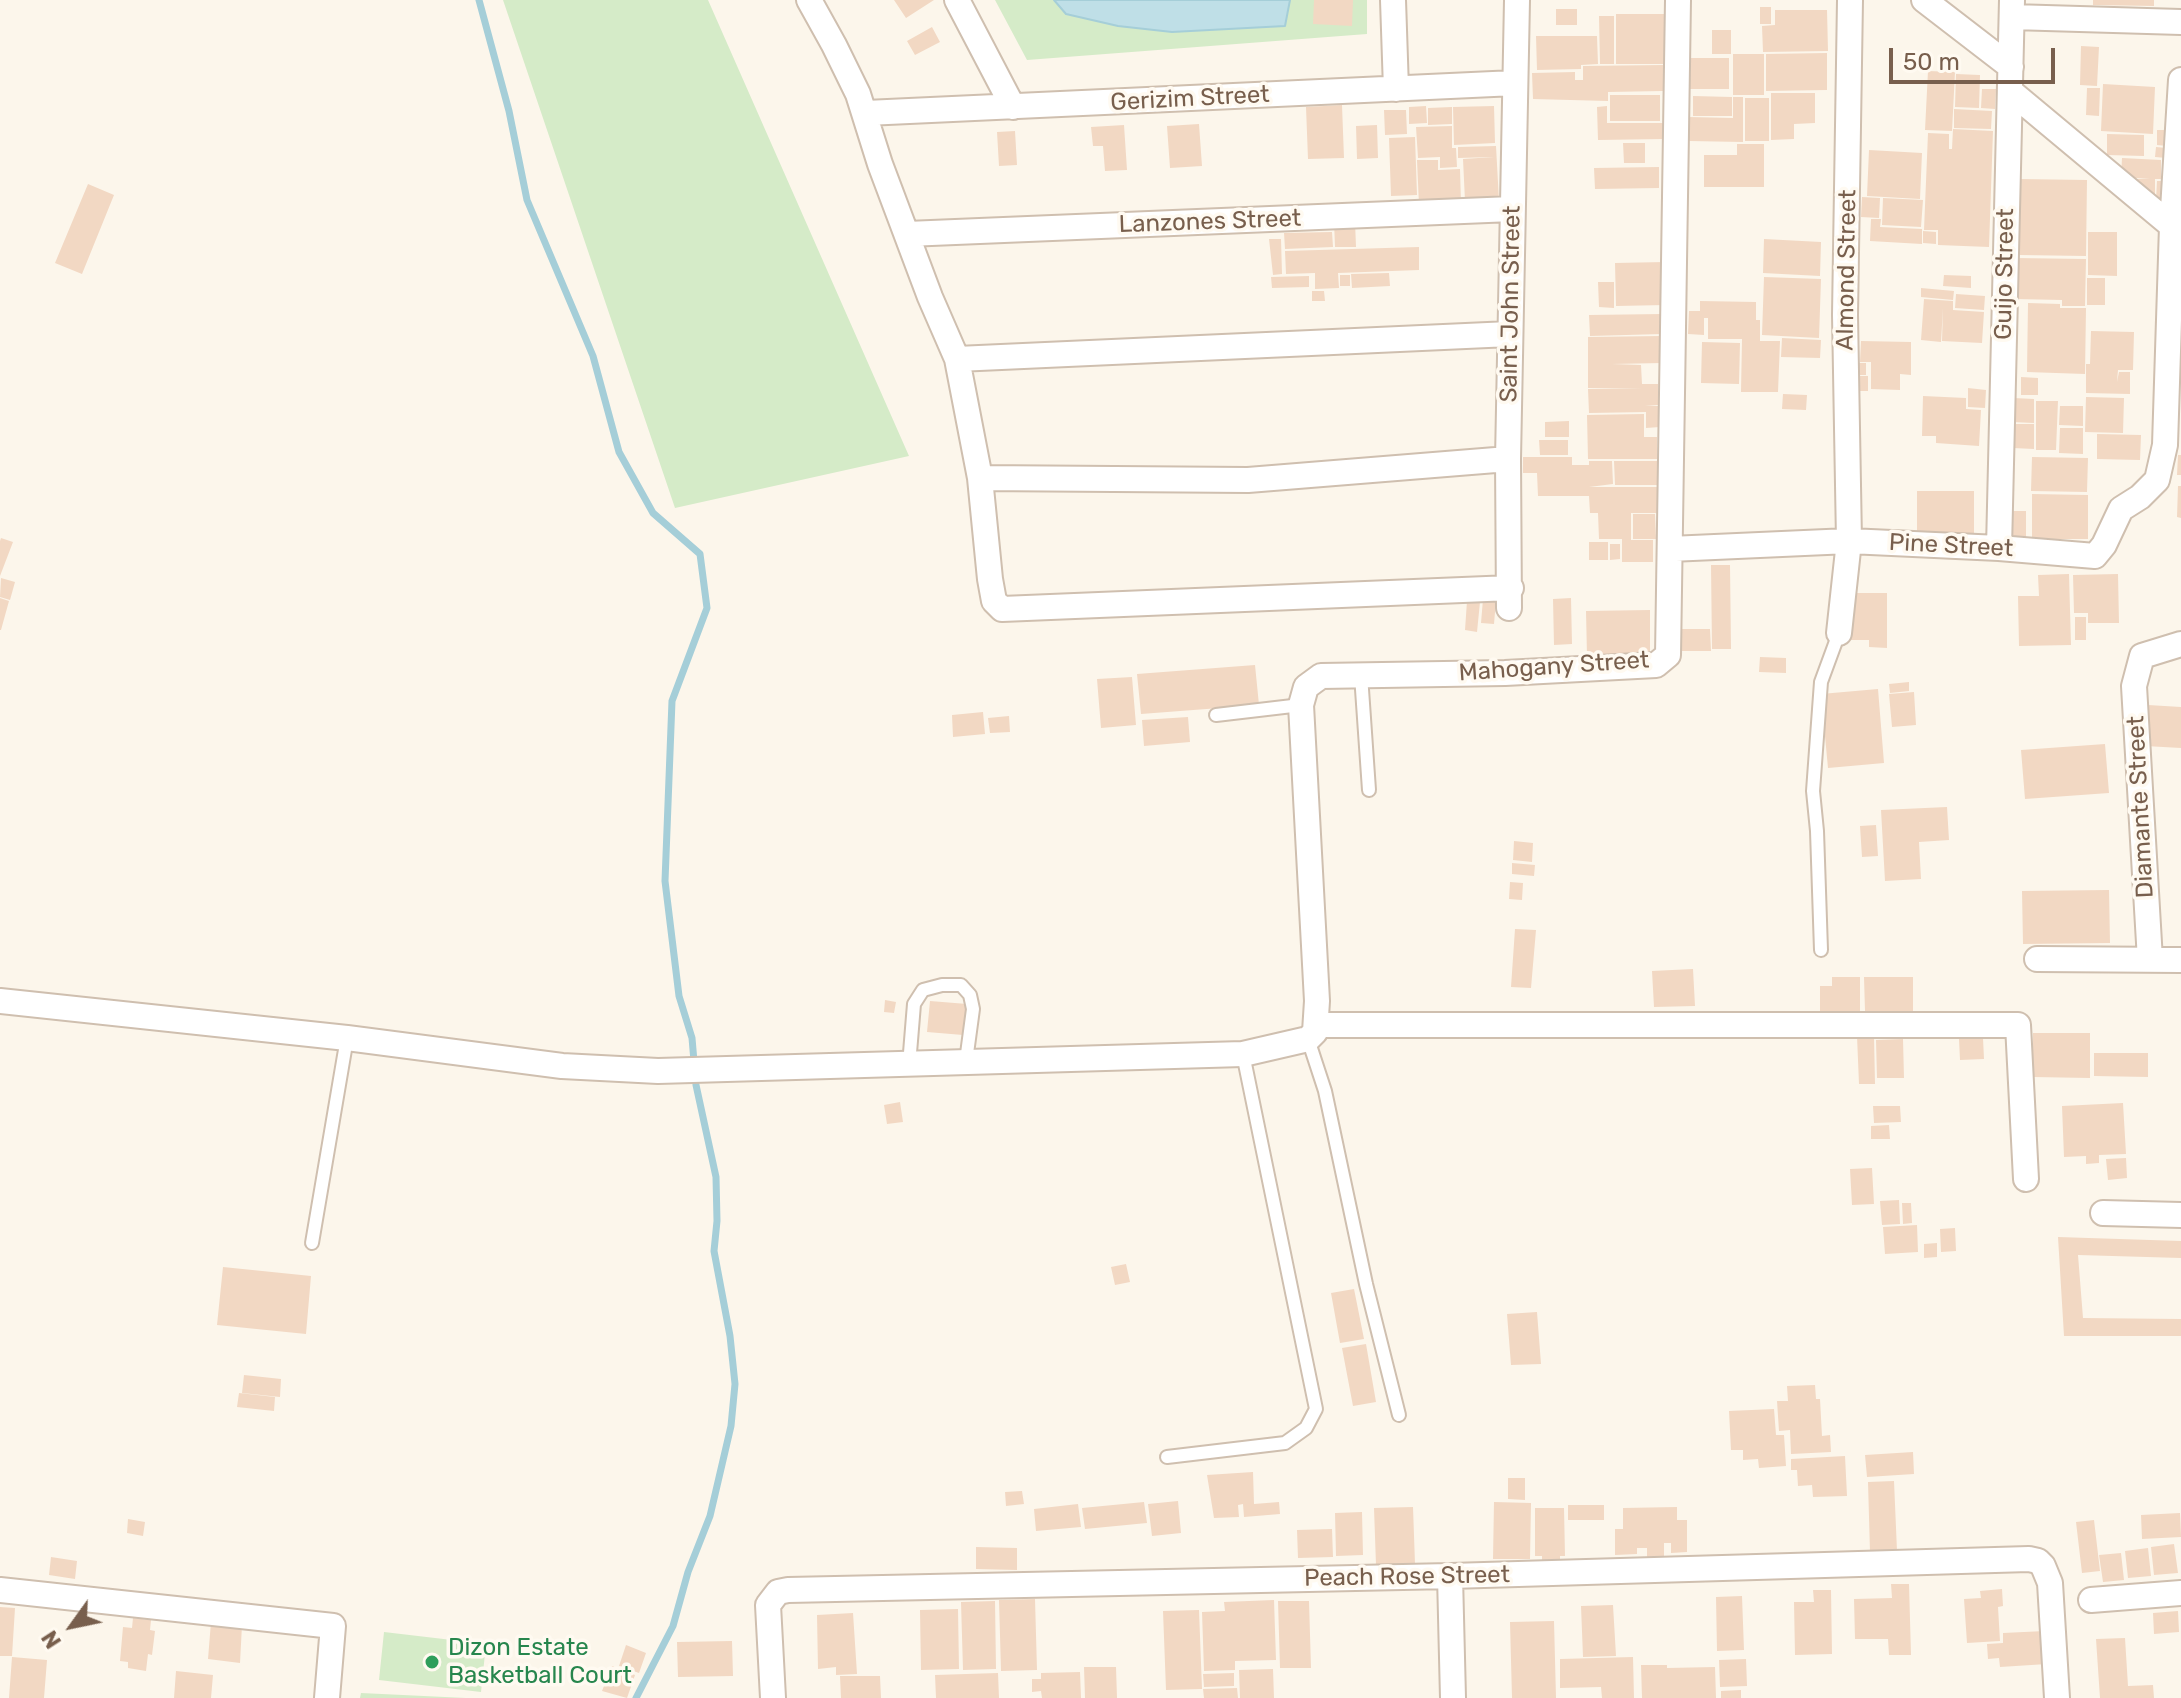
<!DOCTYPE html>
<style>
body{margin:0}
#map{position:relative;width:2181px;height:1698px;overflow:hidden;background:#fcf6eb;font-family:Rubik,sans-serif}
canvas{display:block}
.north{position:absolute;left:32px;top:1586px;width:80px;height:80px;-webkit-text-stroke:6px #fffaf1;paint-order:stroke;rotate:237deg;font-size:22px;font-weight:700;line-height:32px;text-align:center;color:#785f4d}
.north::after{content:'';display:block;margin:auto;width:28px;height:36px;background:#785f4d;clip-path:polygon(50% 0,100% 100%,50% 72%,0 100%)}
.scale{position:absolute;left:1889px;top:48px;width:166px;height:36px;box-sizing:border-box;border:4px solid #785f4d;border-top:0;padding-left:10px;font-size:24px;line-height:28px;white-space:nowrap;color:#785f4d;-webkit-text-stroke:6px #fffaf1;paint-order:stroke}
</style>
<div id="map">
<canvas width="2181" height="1698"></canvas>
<div class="north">N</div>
<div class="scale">50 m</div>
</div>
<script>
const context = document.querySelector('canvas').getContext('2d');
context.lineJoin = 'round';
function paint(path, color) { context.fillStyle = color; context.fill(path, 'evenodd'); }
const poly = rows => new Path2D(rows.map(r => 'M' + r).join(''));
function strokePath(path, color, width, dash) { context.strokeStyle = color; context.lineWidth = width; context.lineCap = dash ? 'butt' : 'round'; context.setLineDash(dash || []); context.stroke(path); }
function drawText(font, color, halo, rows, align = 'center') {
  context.font = font + ' Rubik,sans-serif'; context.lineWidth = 7; context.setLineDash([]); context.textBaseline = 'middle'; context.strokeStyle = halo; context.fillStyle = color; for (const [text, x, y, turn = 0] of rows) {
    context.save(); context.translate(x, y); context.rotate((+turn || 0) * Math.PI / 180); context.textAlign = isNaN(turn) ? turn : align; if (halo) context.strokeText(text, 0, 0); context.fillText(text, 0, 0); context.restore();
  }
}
paint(poly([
 [503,0,708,0,909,456,675,508],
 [995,0,1367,0,1367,34,1027,60],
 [384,1632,486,1644,481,1692,379,1680],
 [361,1693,466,1698,360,1698]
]), '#d5ebc8');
const water = poly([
 [1054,0,1290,0,1285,26,1172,32,1118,26,1066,14,1054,0]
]);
paint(water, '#bfdfe7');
strokePath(water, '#a5ced8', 2);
strokePath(poly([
 [479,0,509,111,527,200,593,356,619,452,653,513,700,554,707,608,672,701,665,881,679,996,692,1038,696,1085,716,1177,717,1221,714,1251,730,1336,735,1384,731,1426,710,1516,688,1572,673,1626,636,1698]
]), '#a5ced8', 7);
paint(poly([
 [894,0,934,0,906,18],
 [1314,0,1353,0,1352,26,1313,24],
 [2093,0,2154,0,2154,6,2093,5],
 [1760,7,1771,7,1771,24,1760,24],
 [1556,9,1577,9,1577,25,1556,25],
 [1775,10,1827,10,1828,51,1763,52,1762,26,1775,25],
 [1616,14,1664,14,1665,64,1616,64],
 [1599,16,1614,16,1614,64,1600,64],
 [932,27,940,42,915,55,907,41],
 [1712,30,1731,30,1731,54,1712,54],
 [1536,36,1597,36,1598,64,1581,65,1581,69,1537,70],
 [2081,46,2099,47,2097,86,2080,85],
 [1827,53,1827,90,1766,91,1766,54],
 [1733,54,1764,54,1764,95,1733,95],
 [1690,58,1729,58,1729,89,1690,89],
 [1663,65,1663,91,1608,92,1608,101,1533,99,1532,73,1575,72,1575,80,1583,80,1583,66],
 [1928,71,1955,72,1952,131,1925,130],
 [1956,74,1980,75,1979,108,1955,107],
 [2103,84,2155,87,2153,134,2101,131],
 [2087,88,2100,88,2099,116,2086,115],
 [1982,89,1996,89,1995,109,1981,108],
 [1771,93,1815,93,1815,123,1794,124,1794,139,1771,140],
 [1610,95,1660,95,1660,121,1610,121],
 [1693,96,1732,97,1732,116,1693,116],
 [1733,97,1743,97,1743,142,1689,141,1689,117,1733,118],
 [1745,98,1769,98,1769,141,1745,141],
 [1342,105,1344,158,1308,159,1306,107],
 [1426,106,1427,123,1409,124,1409,107],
 [1494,106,1495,143,1454,145,1453,107],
 [1607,106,1607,123,1664,123,1664,139,1598,140,1597,107],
 [1452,107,1452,124,1428,125,1428,108],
 [1954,109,1992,111,1991,129,1954,128],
 [1384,110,1406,110,1407,134,1385,135],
 [1199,124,1202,166,1170,168,1167,126],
 [1124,125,1127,170,1105,171,1103,146,1093,146,1091,127],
 [1377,125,1378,158,1357,159,1356,126],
 [1452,126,1452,148,1456,148,1457,167,1440,168,1440,157,1418,158,1416,127],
 [1953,129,1993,131,1989,247,1938,245,1938,230,1924,230,1928,133,1949,134,1949,149,1952,149],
 [2157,130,2168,130,2167,146,2157,145],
 [1015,131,1017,165,999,166,997,132],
 [2107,134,2144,135,2144,156,2107,155],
 [1415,137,1417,195,1391,196,1389,138],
 [1623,143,1645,143,1645,163,1624,163],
 [1737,144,1764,144,1764,187,1704,187,1704,155,1737,155],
 [1496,146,1499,201,1465,201,1463,159,1494,157,1458,158,1458,147],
 [2156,147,2167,148,2167,158,2155,157],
 [1869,150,1922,153,1920,199,1867,196],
 [2122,158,2161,160,2161,179,2155,179,2155,196,2136,195,2137,179,2150,179,2121,177],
 [1417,160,1438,160,1438,170,1460,169,1461,204,1419,205],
 [1659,167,1659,188,1595,189,1594,168],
 [2019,179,2087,180,2086,256,2019,255],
 [2157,181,2165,181,2164,200,2156,200],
 [88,184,114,195,82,274,55,263],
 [1862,197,1880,198,1879,218,1861,217],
 [1883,198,1923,200,1921,227,1882,225],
 [1871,219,1881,219,1880,227,1922,229,1922,244,1870,241],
 [1334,221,1355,221,1356,247,1335,247],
 [1923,231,1936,232,1936,244,1923,243],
 [1332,232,1333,247,1285,249,1284,233],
 [2088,232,2117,232,2117,276,2088,275],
 [1269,239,1281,239,1282,274,1273,275],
 [1764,239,1821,242,1820,276,1763,273],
 [1419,247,1419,270,1338,273,1339,288,1315,289,1315,273,1286,274,1285,251],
 [2015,258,2086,259,2085,306,2062,306,2062,300,2015,299],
 [1665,262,1666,305,1616,306,1615,263],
 [1389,273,1390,286,1352,288,1351,274],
 [1340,275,1350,275,1350,286,1340,286],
 [1944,275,1971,276,1971,288,1943,286],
 [1309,276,1309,287,1272,288,1271,277],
 [1764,277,1821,279,1819,338,1762,335],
 [2087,278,2105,278,2105,305,2087,305],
 [1598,282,1614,282,1614,308,1599,307],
 [1921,288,1954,291,1953,300,1921,297],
 [1312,291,1324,291,1325,301,1312,301],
 [1956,294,1985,296,1984,310,1955,308],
 [1924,299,1953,301,1953,310,1984,312,1982,343,1942,341,1943,308,1941,342,1921,340],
 [1700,301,1756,302,1756,320,1760,320,1760,341,1780,341,1778,392,1741,392,1742,339,1708,339,1708,318,1704,318,1704,335,1688,334,1689,311,1700,311],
 [2028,303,2060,304,2060,308,2086,308,2085,374,2027,372],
 [1662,314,1662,334,1590,336,1589,315],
 [2091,331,2134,332,2133,370,2118,370,2117,382,2119,372,2130,372,2130,394,2086,393,2086,364,2090,364],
 [1662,336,1662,363,1612,364,1641,365,1642,384,1658,384,1658,405,1645,406,1660,406,1660,427,1646,428,1646,412,1589,413,1588,389,1643,389,1588,388,1588,337],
 [1782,338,1821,340,1820,358,1781,357],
 [1861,341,1911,342,1911,375,1900,374,1900,390,1871,389,1871,362,1860,362],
 [1702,342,1740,343,1739,384,1701,383],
 [1851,363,1866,363,1866,375,1851,375],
 [1853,376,1868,376,1868,391,1852,391],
 [2021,377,2038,378,2038,395,2021,395],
 [1968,388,1986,390,1985,408,1968,407],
 [1783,394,1807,395,1806,410,1782,409],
 [1923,396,1966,398,1966,409,1981,410,1979,446,1936,443,1936,436,1922,436],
 [2086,397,2124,398,2123,433,2085,432],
 [2013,398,2034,399,2034,423,2012,422],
 [2036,401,2058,401,2056,450,2036,450],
 [2060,406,2083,406,2083,426,2059,425],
 [1644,414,1644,437,1657,437,1657,459,1588,459,1587,415],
 [1569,421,1569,437,1545,437,1545,422],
 [2014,424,2034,424,2034,449,2013,448],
 [2060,428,2083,428,2083,454,2059,453],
 [2097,434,2141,435,2140,460,2097,459],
 [1539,440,1568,440,1568,455,1540,455],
 [2178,455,2181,455,2181,475,2177,475],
 [1523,457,1572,457,1572,465,1589,465,1589,461,1612,461,1613,484,1589,487,1658,487,1658,513,1631,513,1631,540,1653,540,1653,562,1622,562,1622,539,1599,539,1598,513,1590,513,1589,496,1538,496,1537,473,1523,473],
 [2032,457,2088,458,2087,492,2031,491],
 [1614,461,1658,461,1659,485,1615,485],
 [2178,486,2181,486,2181,518,2177,517],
 [1917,491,1974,491,1974,540,1917,540],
 [2032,494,2088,495,2088,539,2032,539],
 [2013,511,2026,511,2026,540,2013,540],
 [1633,514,1655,514,1656,539,1633,539],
 [1,538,13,542,0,576,0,541],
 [1589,542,1608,542,1608,560,1589,560],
 [1610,544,1620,544,1620,559,1610,560],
 [1711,565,1730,565,1731,649,1712,649],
 [2069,574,2071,645,2019,646,2018,596,2039,596,2038,575],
 [2118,574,2119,623,2088,623,2088,613,2074,613,2073,575],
 [1,578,15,582,10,600,0,597],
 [1851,593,1887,593,1887,648,1869,647,1869,640,1851,640],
 [0,598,9,601,1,630,0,630],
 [1571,598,1572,644,1554,645,1553,599],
 [1483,599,1496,600,1494,624,1481,623],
 [1467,601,1480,602,1477,632,1465,630],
 [1650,610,1650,656,1587,656,1586,611],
 [2075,617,2086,617,2086,640,2075,640],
 [1681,629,1710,629,1711,651,1681,651],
 [1760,657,1786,658,1786,673,1759,672],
 [1255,665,1259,705,1141,714,1137,674],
 [1132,677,1136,725,1101,728,1097,679],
 [1909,682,1909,691,1890,693,1889,684],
 [1878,689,1884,763,1828,768,1821,694],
 [1914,692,1916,725,1892,727,1889,694],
 [2148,705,2181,707,2181,748,2145,746],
 [983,712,985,734,953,737,952,715],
 [1009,716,1010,732,990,733,988,718],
 [1188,717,1190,742,1144,746,1142,720],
 [2105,744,2109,793,2025,799,2021,750],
 [1947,807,1949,840,1919,842,1921,879,1885,881,1881,810],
 [1876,825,1878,856,1862,857,1860,826],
 [1514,841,1533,843,1532,862,1513,860],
 [1512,863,1535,865,1534,876,1512,874],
 [1510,882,1523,883,1522,900,1509,899],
 [2109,890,2110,943,2023,944,2022,891],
 [1515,929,1536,930,1531,988,1511,987],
 [1693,969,1695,1006,1654,1007,1652,971],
 [1832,977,1860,977,1860,1013,1820,1019,1820,986,1832,986],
 [1864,977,1913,977,1913,1011,1865,1011],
 [885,1000,896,1002,894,1013,884,1012],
 [930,1001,967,1004,963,1035,927,1032],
 [2033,1033,2090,1033,2090,1078,2033,1077],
 [1857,1036,1874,1036,1875,1084,1859,1084],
 [1983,1038,1984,1059,1960,1060,1959,1039],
 [1903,1039,1904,1078,1877,1078,1876,1040],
 [2094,1053,2148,1053,2148,1077,2094,1076],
 [900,1102,903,1122,887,1124,884,1105],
 [2123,1103,2126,1154,2099,1155,2099,1163,2086,1164,2086,1156,2064,1157,2062,1106],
 [1873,1106,1900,1106,1901,1122,1874,1123],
 [1889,1125,1890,1139,1871,1139,1871,1126],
 [2126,1158,2127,1178,2108,1180,2106,1159],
 [1872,1168,1874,1204,1852,1205,1850,1169],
 [1899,1200,1900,1224,1882,1225,1880,1201],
 [1902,1203,1911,1203,1912,1223,1903,1224],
 [1917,1225,1918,1252,1885,1254,1883,1227],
 [1955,1228,1956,1251,1941,1252,1940,1229],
 [2058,1237,2181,1241,2181,1258,2078,1255,2083,1318,2181,1319,2181,1336,2064,1336],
 [1937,1243,1937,1257,1924,1258,1924,1244],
 [1126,1264,1130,1282,1115,1285,1111,1267],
 [223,1267,311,1276,306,1334,217,1325],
 [1354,1289,1364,1339,1340,1343,1331,1293],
 [1537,1312,1541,1364,1511,1365,1507,1314],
 [1366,1344,1376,1402,1353,1406,1342,1348],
 [244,1375,281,1379,280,1397,242,1393],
 [1815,1385,1816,1399,1820,1399,1822,1436,1830,1435,1831,1452,1791,1454,1790,1430,1779,1431,1777,1401,1788,1401,1787,1386],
 [239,1393,275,1397,274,1411,237,1407],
 [1774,1409,1776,1435,1784,1435,1786,1466,1759,1468,1758,1459,1743,1460,1743,1450,1731,1450,1729,1411],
 [1913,1452,1914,1474,1867,1477,1865,1455],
 [1845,1456,1847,1496,1813,1497,1812,1485,1798,1486,1797,1470,1791,1470,1791,1459],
 [1253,1472,1254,1504,1279,1502,1280,1514,1244,1517,1243,1504,1238,1505,1239,1517,1214,1518,1207,1475],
 [1508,1478,1525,1478,1525,1500,1508,1499],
 [1894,1481,1897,1551,1870,1552,1868,1482],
 [1022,1491,1024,1504,1006,1506,1005,1492],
 [1178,1501,1181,1533,1152,1536,1148,1504],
 [1144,1502,1147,1523,1085,1529,1082,1508],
 [1494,1502,1531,1503,1530,1559,1493,1559],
 [1078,1504,1081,1527,1036,1531,1034,1509],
 [1568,1505,1604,1505,1604,1520,1568,1520],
 [1413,1507,1415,1564,1376,1565,1374,1508],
 [1677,1507,1677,1520,1687,1520,1687,1552,1671,1553,1671,1543,1664,1543,1664,1556,1647,1557,1647,1548,1637,1548,1637,1554,1615,1555,1615,1529,1623,1529,1623,1508],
 [1535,1508,1564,1508,1565,1556,1560,1556,1560,1563,1542,1564,1542,1556,1535,1556],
 [1362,1512,1363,1555,1336,1556,1335,1513],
 [2180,1513,2181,1537,2142,1539,2141,1515],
 [128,1519,145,1522,143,1536,127,1533],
 [2094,1520,2100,1571,2082,1573,2076,1522],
 [1332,1529,1333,1557,1298,1558,1297,1530],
 [2174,1544,2178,1573,2154,1575,2151,1547],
 [976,1547,1017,1548,1017,1570,976,1569],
 [2148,1548,2151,1576,2128,1578,2125,1551],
 [2121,1553,2124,1580,2103,1582,2099,1555],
 [51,1557,77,1561,75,1579,49,1575],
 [1891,1584,1909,1584,1911,1655,1889,1655,1888,1639,1855,1639,1854,1599,1892,1598],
 [2002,1589,2003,1606,1998,1607,2000,1641,1967,1643,1964,1599,1981,1598,1980,1591],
 [1813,1590,1831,1590,1832,1654,1795,1655,1794,1602,1814,1602],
 [1742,1596,1744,1650,1717,1651,1716,1597],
 [1035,1599,1037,1670,1001,1671,999,1600],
 [1274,1600,1276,1660,1235,1661,1235,1670,1204,1671,1202,1612,1225,1611,1224,1602],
 [995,1601,996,1669,963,1670,961,1602],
 [1278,1601,1309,1601,1311,1668,1280,1668],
 [1613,1605,1616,1656,1583,1657,1581,1606],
 [0,1607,15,1608,12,1656,0,1656],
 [958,1609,959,1669,921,1670,920,1610],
 [1199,1610,1202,1689,1166,1690,1163,1611],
 [2178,1611,2179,1632,2154,1634,2153,1613],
 [853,1613,857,1674,836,1675,836,1667,818,1669,817,1615],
 [133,1618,151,1620,150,1630,155,1631,152,1655,148,1654,146,1671,128,1668,128,1662,120,1661,123,1627,132,1628],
 [1554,1621,1556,1698,1512,1698,1510,1622],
 [211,1622,242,1625,240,1663,208,1659],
 [2045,1631,2047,1664,2000,1667,1999,1658,1988,1659,1987,1644,2003,1643,2003,1633],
 [2125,1638,2128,1686,2153,1685,2154,1698,2100,1698,2096,1639],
 [732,1641,733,1676,678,1677,677,1642],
 [626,1645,646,1653,639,1673,619,1666],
 [12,1657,47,1660,44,1698,9,1698],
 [1633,1657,1634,1698,1602,1698,1601,1687,1560,1688,1560,1659],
 [1746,1659,1747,1686,1720,1687,1719,1660],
 [1641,1665,1667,1665,1667,1668,1715,1667,1716,1698,1642,1698],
 [612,1666,635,1675,627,1698,602,1691],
 [1084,1667,1116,1667,1117,1698,1085,1698],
 [1273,1669,1274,1698,1240,1698,1239,1670],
 [176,1671,213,1675,211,1698,174,1698],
 [1080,1672,1081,1698,1042,1698,1041,1691,1032,1692,1032,1679,1041,1679,1041,1673],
 [998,1673,999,1698,936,1698,935,1675],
 [1234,1673,1234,1686,1204,1687,1203,1674],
 [840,1676,880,1676,881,1698,841,1698],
 [1237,1688,1238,1698,1204,1698,1203,1689],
 [1741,1690,1741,1698,1721,1698,1721,1691]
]), '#f2d8c3');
const lane = poly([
 [1361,675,1369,790],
 [1216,715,1301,705],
 [1821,950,1817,831,1813,791,1821,682,1839,633],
 [1308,1039,1325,1091,1366,1284,1399,1415],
 [909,1065,914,1004,923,990,942,985,961,985,970,995,973,1009,966,1061],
 [312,1243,347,1038],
 [1167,1457,1285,1443,1306,1428,1316,1409,1243,1054]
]);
const street = poly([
 [809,0,834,45,858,94,880,164,930,297,957,359,980,478,990,579,994,601,1002,609,1511,588],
 [957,0,1013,107],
 [1393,0,1396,89],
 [1924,0,2011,67],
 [2012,17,2181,22],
 [2010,91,2172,226],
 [866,113,1515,83],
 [907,234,1512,209],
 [957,359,1510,334],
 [980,478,1248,480,1508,459],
 [1999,548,2012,0],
 [1670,549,1849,541,1999,548,2095,556,2104,545,2121,509,2140,497,2157,480,2165,445,2172,226,2181,80],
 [1509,608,1508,459,1517,0],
 [1839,633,1849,541,1845,315,1850,0],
 [2037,959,2181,960],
 [2150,960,2134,686,2142,656,2181,644],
 [0,1001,347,1038,562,1066,658,1071,1243,1054,1308,1039,1315,1032,1317,1001,1301,705,1306,687,1321,676,1505,673,1637,666,1656,665,1668,655,1678,0],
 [1316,1025,2018,1025,2026,1179],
 [2103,1213,2181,1215],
 [1450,1576,1453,1698],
 [0,1590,333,1626,327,1698],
 [2091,1600,2181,1593],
 [773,1698,768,1605,778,1592,788,1590,1450,1576,2029,1559,2038,1561,2043,1566,2050,1583,2057,1698]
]);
strokePath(lane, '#cfbfaf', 16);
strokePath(street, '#cfbfaf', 28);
strokePath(lane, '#fff', 12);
strokePath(street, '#fff', 24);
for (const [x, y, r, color] of [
 [432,1662,8,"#2e9e5b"]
]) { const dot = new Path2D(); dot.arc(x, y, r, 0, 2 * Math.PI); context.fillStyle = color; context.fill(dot); strokePath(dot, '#fffaf1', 3); }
drawText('24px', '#785f4d', '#fffaf1', [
 ["Gerizim Street",1190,99,-3],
 ["Lanzones Street",1210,222,-2],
 ["Almond Street",1847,270,-89],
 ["Guijo Street",2005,274,-89],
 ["Saint John Street",1511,304,-89],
 ["Pine Street",1951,546,3],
 ["Mahogany Street",1554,667,-4],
 ["Diamante Street",2141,807,-93],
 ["Peach Rose Street",1407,1577,-1]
]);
drawText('24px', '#27864d', '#fffaf1', [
 ["Dizon Estate",448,1648],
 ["Basketball Court",448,1676]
], 'left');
</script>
